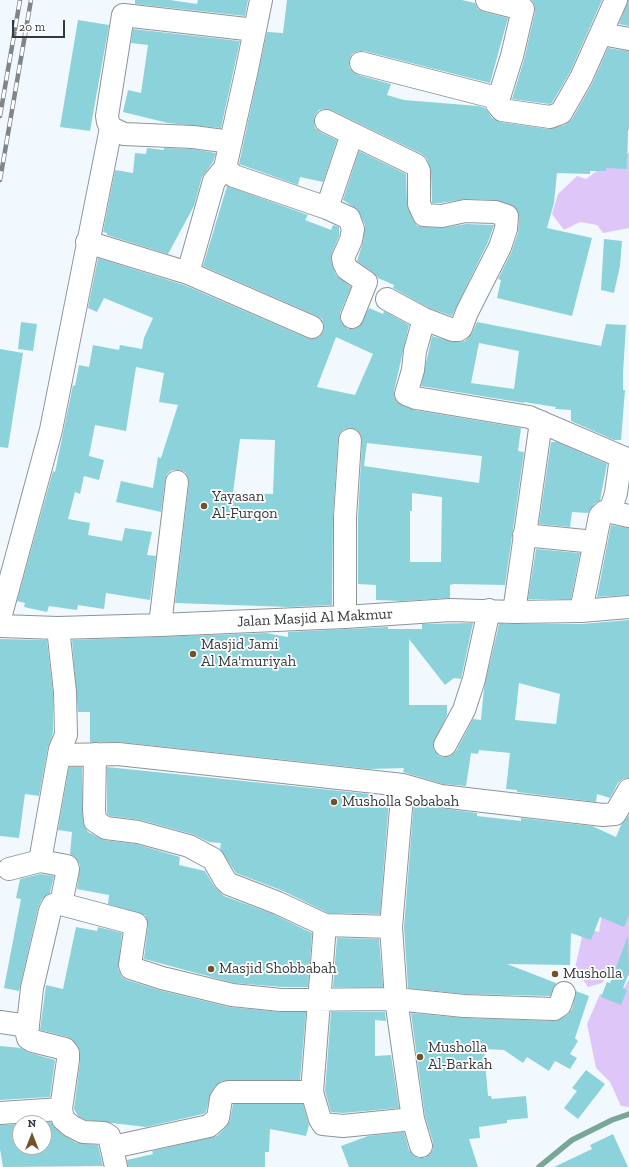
<!DOCTYPE html>
<style>
body{margin:0}
#map{position:relative;width:629px;height:1167px;overflow:hidden;background:#f2f9fe;font-family:"Zilla Slab",serif}
canvas{display:block}
.north{position:absolute;left:12px;top:1115px;width:40px;height:40px;box-sizing:border-box;background:#fff;border:1px solid #afb0b1;border-radius:50%;rotate:0deg;font-size:11px;font-weight:700;line-height:16px;text-align:center;color:#36393b}
.north::after{content:'';display:block;margin:auto;width:14px;height:18px;background:#725228;clip-path:polygon(50% 0,100% 100%,50% 72%,0 100%)}
.scale{position:absolute;left:12px;top:20px;width:53px;height:18px;box-sizing:border-box;border:2px solid #36393b;border-top:0;padding-left:5px;font-size:12px;line-height:14px;white-space:nowrap;color:#36393b;-webkit-text-stroke:3px #fff;paint-order:stroke}
</style>
<div id="map">
<canvas width="629" height="1167"></canvas>
<div class="north">N</div>
<div class="scale">20 m</div>
</div>
<script>
const context = document.querySelector('canvas').getContext('2d');
context.lineJoin = 'round';
function paint(path, color) { context.fillStyle = color; context.fill(path, 'evenodd'); }
const poly = rows => new Path2D(rows.map(r => 'M' + r).join(''));
function strokePath(path, color, width, dash) { context.strokeStyle = color; context.lineWidth = width; context.lineCap = dash ? 'butt' : 'round'; context.setLineDash(dash || []); context.stroke(path); }
function drawText(font, color, halo, rows, align = 'center') {
  context.font = font + ' "Zilla Slab",serif'; context.lineWidth = 3.5; context.setLineDash([]); context.textBaseline = 'middle'; context.strokeStyle = halo; context.fillStyle = color; for (const [text, x, y, turn = 0] of rows) {
    context.save(); context.translate(x, y); context.rotate((+turn || 0) * Math.PI / 180); context.textAlign = isNaN(turn) ? turn : align; if (halo) context.strokeText(text, 0, 0); context.fillText(text, 0, 0); context.restore();
  }
}
paint(poly([
 [629,153,629,228,603,233,597,225,580,222,564,230,552,214,558,194,577,176,586,179,604,166,608,156],
 [629,888,629,976,611,969,602,983,588,987,575,968,584,928,599,932,602,913],
 [629,979,629,1107,621,1106,610,1082,596,1068,587,1024,600,994,618,999]
]), '#dec7f8');
strokePath(poly([
 [539,1167,572,1140,612,1120,629,1114]
]), '#78a697', 5.5);
paint(poly([
 [135,0,170,0,197,4,198,0,248,0,245,16,135,4],
 [287,0,462,0,475,3,478,9,484,12,508,18,490,83,364,51,358,51,352,54,349,60,349,67,353,72,358,75,391,84,387,95,404,100,478,106,485,108,492,118,500,122,548,129,565,125,572,119,592,84,608,48,629,51,629,130,628,130,627,169,606,168,606,171,590,171,590,174,557,173,554,203,547,228,592,238,572,316,497,298,501,280,498,279,511,253,518,233,519,217,515,207,495,200,465,199,441,203,432,203,431,171,427,159,422,154,331,110,326,109,319,110,315,115,314,121,315,128,320,132,337,140,323,182,300,177,298,185,239,164,267,32,283,33],
 [532,0,602,0,570,72,552,103,549,104,512,99,524,60,535,12,535,6],
 [628,0,629,0,629,26,619,24],
 [78,20,109,25,90,131,60,127],
 [133,29,240,41,221,128,168,123,123,112,128,90,141,93,148,45,131,43],
 [147,148,164,150,164,148,192,149,216,153,213,162,202,177,194,206,168,254,107,235,107,233,103,232,115,170,133,173,135,153,146,154],
 [359,151,406,174,407,204,413,220,417,226,442,228,466,224,494,225,488,242,452,316,429,308,393,288,394,285,378,278,373,272,357,261,363,242,365,225,358,210,343,200],
 [227,186,308,215,305,220,331,230,333,225,339,227,339,236,332,253,331,260,336,275,351,287,340,313,340,319,342,324,348,329,354,329,359,327,369,308,383,314,384,311,409,325,394,391,394,397,397,402,414,410,521,428,518,451,524,452,505,585,454,584,450,585,450,598,401,601,376,600,376,585,358,584,358,517,362,441,361,435,357,430,350,428,344,429,340,433,338,439,333,516,332,605,290,607,175,603,189,483,188,477,185,472,179,470,172,470,167,474,165,481,161,512,116,502,121,481,153,488,158,457,161,458,178,405,159,402,164,373,136,367,126,431,95,425,89,456,104,460,99,480,84,476,80,494,75,492,68,519,90,523,88,535,122,541,125,528,152,532,147,555,156,556,150,600,106,593,104,609,78,605,77,610,49,606,47,612,24,607,25,603,17,601,53,471,55,472,73,385,75,386,79,365,89,367,93,345,119,350,120,345,142,349,144,338,153,318,104,298,97,312,88,308,98,258,184,285,307,338,314,339,319,337,323,332,324,325,322,319,317,316,203,266],
 [336,337,373,354,355,395,317,387],
 [240,439,275,440,273,494,233,493],
 [367,443,482,456,479,483,364,466],
 [412,493,442,497,441,562,410,562,410,511,412,511],
 [604,239,622,241,620,266,614,293,601,290],
 [21,322,37,324,33,351,18,349],
 [477,322,601,346,606,324,626,325,623,373,623,390,625,390,621,440,614,440,571,421,571,410,555,409,556,407,524,402,524,403,421,386,432,336,453,342,465,341,472,333],
 [479,343,519,351,514,389,471,383],
 [0,349,23,353,8,448,0,447],
 [551,442,557,442,607,464,600,501,595,503,588,513,572,512,570,527,539,524],
 [611,525,629,528,629,595,597,597],
 [536,549,580,553,571,599,528,599],
 [629,620,629,778,623,779,618,783,610,798,597,794,596,802,517,792,517,790,506,789,510,753,479,750,478,754,471,753,466,786,443,784,403,772,404,768,370,769,119,742,90,742,90,712,78,712,72,640,266,633,288,637,288,632,388,627,388,629,422,629,422,624,473,623,461,679,454,678,445,685,409,639,409,705,447,705,447,715,433,745,434,751,439,756,446,757,451,756,456,751,473,719,481,720,484,688,499,624,581,624],
 [519,683,560,694,556,724,515,720],
 [0,639,47,640,53,693,53,733,48,747,39,796,25,794,19,838,0,836],
 [69,767,82,767,83,822,88,832,104,840,136,844,180,857,179,865,205,871,214,886,224,896,273,914,312,933,308,987,282,987,234,983,144,959,148,925,145,915,108,904,109,895,77,889,80,865,75,857,70,854,72,832,58,830],
 [107,767,370,794,370,797,389,800,380,914,328,913,283,891,236,873,220,849,221,843,209,842,192,834,141,820,110,816,107,814],
 [414,801,439,808,477,813,477,816,521,821,521,818,592,826,616,837,621,825,629,815,629,915,624,927,600,917,591,940,571,933,570,965,507,964,556,983,550,996,465,994,408,988,404,927],
 [40,874,54,876,50,893,42,899,38,908,19,991,4,988,21,899,16,898,20,879],
 [76,927,97,931,98,927,122,933,118,969,122,977,127,980,159,990,229,1007,280,1012,306,1012,300,1080,222,1081,215,1086,211,1092,206,1112,203,1114,146,1127,86,1120,78,1116,74,1109,80,1062,78,1046,68,1037,40,1030,46,985,63,989],
 [628,936,629,973,623,988,627,990,621,1005,601,997,607,982,610,983],
 [337,938,379,939,383,987,333,987],
 [576,991,589,996,575,1038,578,1041,570,1054,577,1058,570,1069,555,1061,549,1071,527,1057,523,1063,504,1050,484,1049,488,1096,491,1096,492,1099,526,1096,528,1118,507,1120,507,1123,479,1127,480,1138,469,1139,478,1167,349,1167,341,1146,368,1136,404,1132,409,1150,413,1155,418,1158,425,1158,430,1154,433,1149,433,1142,425,1116,411,1013,464,1018,554,1021,567,1015,572,1009],
 [331,1012,385,1012,386,1021,375,1020,375,1056,391,1055,399,1108,343,1113,331,1112,325,1091],
 [0,1046,21,1048,30,1053,55,1060,50,1097,0,1100],
 [586,1070,605,1084,578,1119,564,1108,577,1091,572,1088],
 [233,1104,303,1104,309,1125,306,1136,270,1129,269,1152,265,1152,265,1167,128,1167,127,1160,153,1154,152,1151,217,1136,226,1127,230,1120],
 [51,1122,63,1135,77,1143,98,1145,103,1166,3,1167,0,1149,0,1125,20,1124,20,1147,44,1147,44,1123,39,1123],
 [613,1134,628,1167,554,1167,592,1149,590,1145]
]), '#8bd2da');
const minor = poly([
 [487,0,523,9,512,56,497,104,502,110,550,117,561,113,581,78,616,0],
 [602,34,629,39],
 [361,63,497,98],
 [326,121,416,165,419,171,419,204,424,215,442,216,465,211,495,212,507,216,506,229,500,247,467,312,461,328,458,330,453,330,424,319,387,299],
 [231,142,193,137,124,134,111,128,108,122,107,116,123,15,255,30],
 [225,168,234,176,327,208,349,218,353,229,351,240,343,258,344,263,347,269,366,282,352,317],
 [327,208,352,134],
 [87,242,188,273,312,327],
 [188,273,214,181,225,168,247,69,261,0],
 [424,319,415,351,413,370,406,394,416,398,529,417,629,460],
 [610,512,616,493,621,457],
 [524,535,595,542],
 [581,611,600,516,604,512,611,512,629,516],
 [514,612,541,422],
 [345,617,345,517,350,440],
 [0,618,51,430,111,128],
 [160,625,177,482],
 [0,626,58,628,160,625,345,617,450,610,514,612,581,611,629,607],
 [445,745,464,710,474,679,489,610],
 [95,754,94,810,95,821,106,828,138,832,189,846,213,859,225,880,229,884,278,903,325,925,391,927],
 [59,755,118,754,403,785,441,796,603,815,615,814,629,790],
 [403,785,391,927,396,999,413,1119],
 [40,861,60,749,66,735,65,692,58,628],
 [9,869,40,861,67,866,68,869,61,904],
 [325,925,312,1092,320,1119,323,1124,343,1126,413,1119,421,1146],
 [0,1022,28,1026],
 [0,1113,61,1109],
 [113,1147,209,1126,218,1118,221,1099,225,1093,229,1092,312,1092],
 [116,1167,109,1136,104,1133,83,1132,71,1126,63,1119,61,1109,68,1060,68,1053,65,1049,33,1041,28,1038,27,1034,32,988,50,911,53,905,61,904,136,924,130,965,131,968,162,978,232,995,281,1000,396,999,464,1006,554,1009,560,1005,564,993]
]);
strokePath(minor, '#8d9498', 24);
strokePath(minor, '#fff', 22);
const rail = poly([
 [0,116,20,0],
 [0,180,31,0]
]);
strokePath(rail, '#818588', 4.5);
strokePath(rail, '#fff', 3, [9]);
for (const [x, y, r, color] of [
 [204,506,4,"#725228"],
 [193,654,4,"#725228"],
 [334,802,4,"#725228"],
 [211,969,4,"#725228"],
 [555,974,4,"#725228"],
 [420,1057,4,"#725228"]
]) { const dot = new Path2D(); dot.arc(x, y, r, 0, 2 * Math.PI); context.fillStyle = color; context.fill(dot); strokePath(dot, '#fff', 1.5); }
drawText('15px', '#36393b', '#fff', [
 ["Yayasan",212,497],
 ["Al-Furqon",212,514],
 ["Masjid Jami",201,645],
 ["Al Ma'muriyah",201,662],
 ["Musholla Sobabah",342,802],
 ["Masjid Shobbabah",219,969],
 ["Musholla",563,974],
 ["Musholla",428,1048],
 ["Al-Barkah",428,1065]
], 'left');
drawText('15px', '#36393b', '#fff', [
 ["Jalan Masjid Al Makmur",315,618,-3]
]);
</script>
